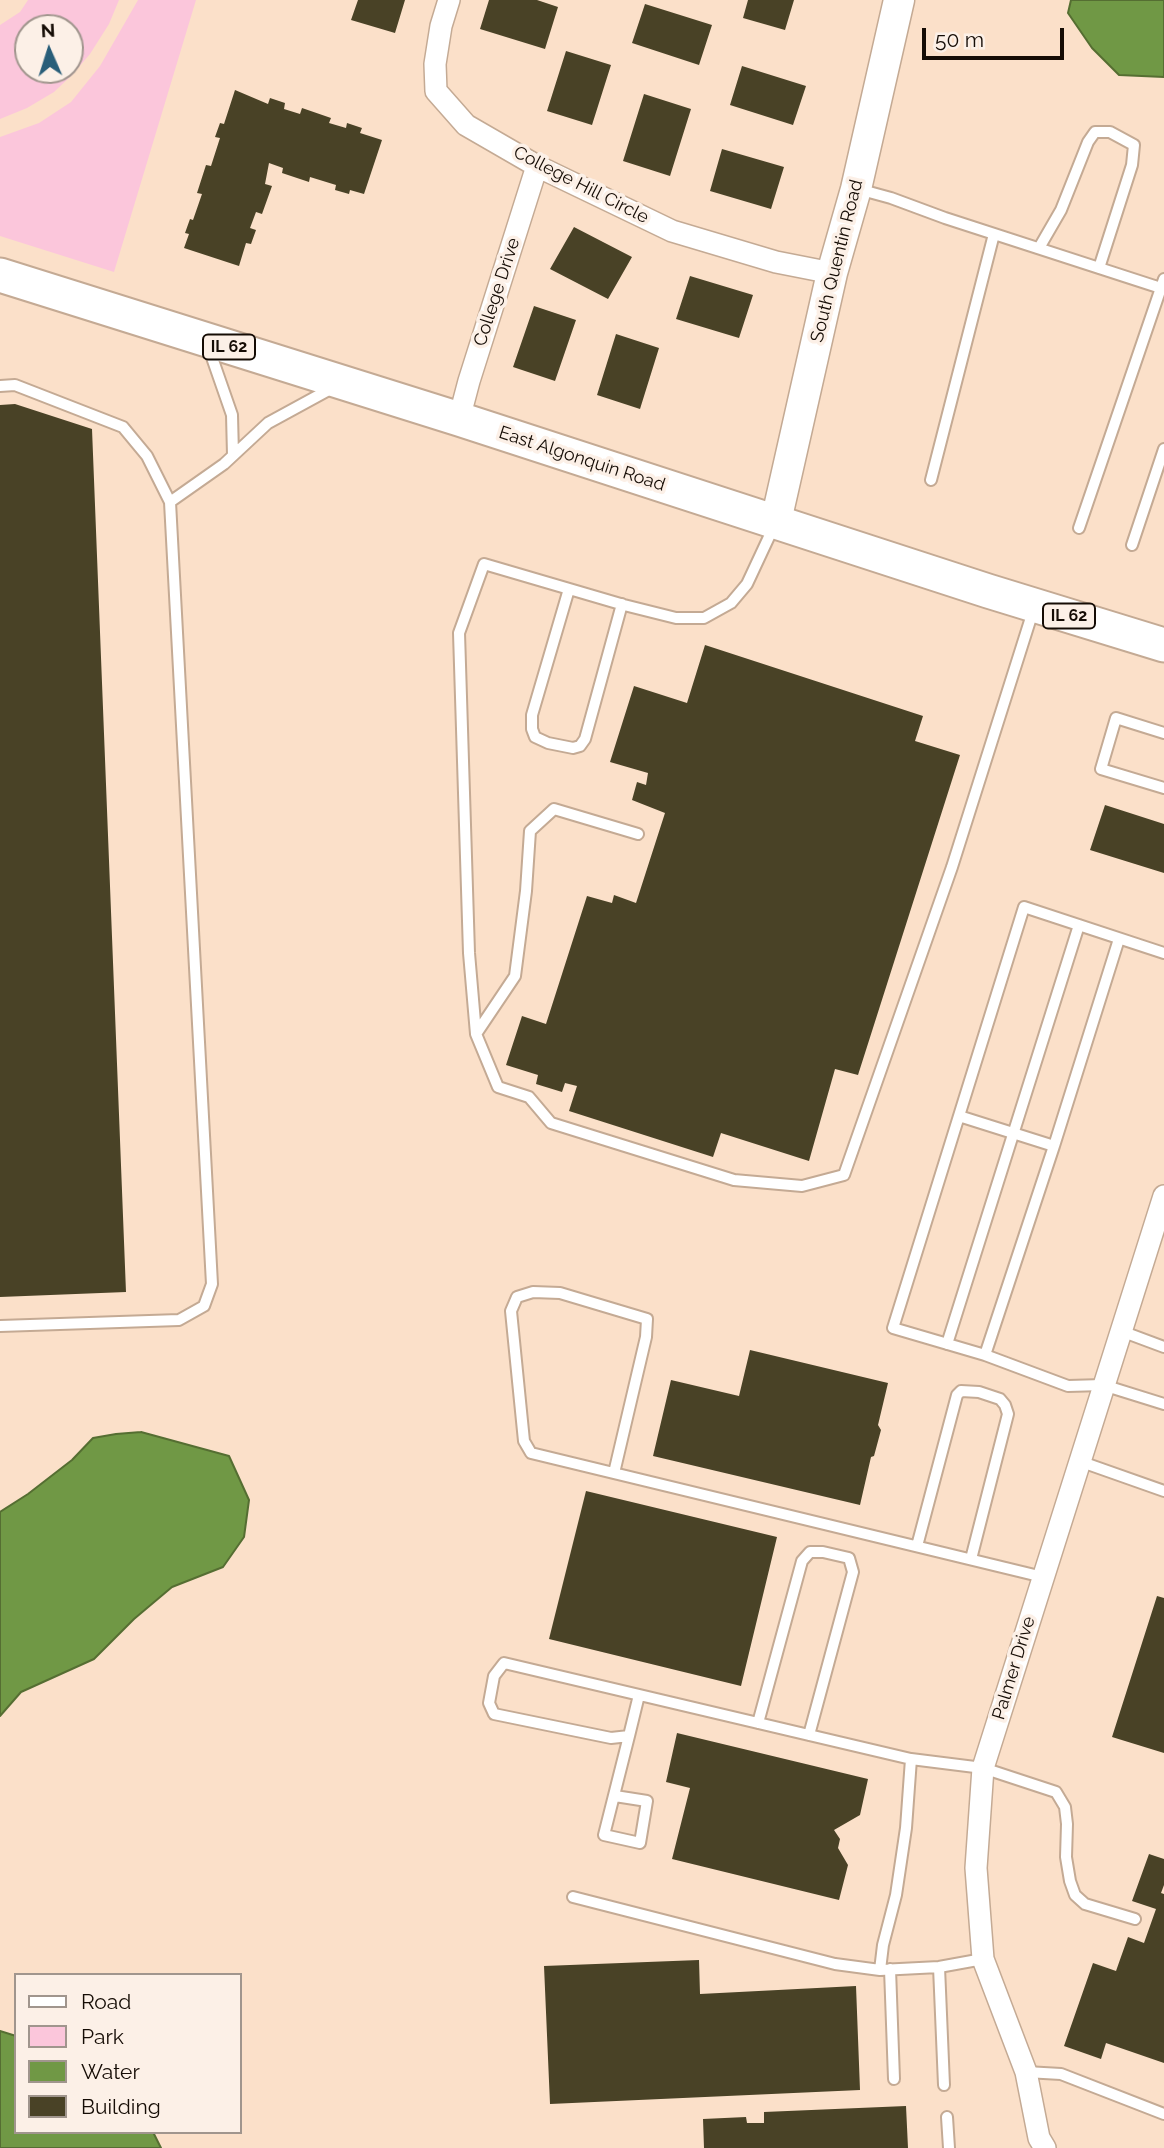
<!DOCTYPE html>
<style>
body{margin:0}
#map{position:relative;width:1164px;height:2148px;overflow:hidden;background:#fbe0c9;font-family:Raleway,sans-serif}
canvas{display:block}
.legend{position:absolute;left:14px;top:1973px;width:228px;height:161px;box-sizing:border-box;background:#fcf0e7;border:2px solid #a0958d;margin:0;padding:9px 12px;list-style:none;font-size:21px;color:#150c05}
.legend li{display:flex;align-items:center;gap:14px;height:35px}
.legend b{width:35px;border:2px solid #a0958d}
.north{position:absolute;left:14px;top:14px;width:70px;height:70px;box-sizing:border-box;background:#fcf0e7;border:2px solid #a0958d;border-radius:50%;rotate:357deg;font-size:19px;font-weight:700;line-height:28px;text-align:center;color:#150c05}
.north::after{content:'';display:block;margin:auto;width:24px;height:32px;background:#295e79;clip-path:polygon(50% 0,100% 100%,50% 72%,0 100%)}
.scale{position:absolute;left:922px;top:28px;width:142px;height:32px;box-sizing:border-box;border:4px solid #150c05;border-top:0;padding-left:9px;font-size:21px;line-height:24px;white-space:nowrap;color:#150c05;-webkit-text-stroke:5px #fcf0e7;paint-order:stroke}
</style>
<div id="map">
<canvas width="1164" height="2148"></canvas>
<ul class="legend">
<li><b style="height:9px;background:#fff"></b>Road</li>
<li><b style="height:19px;background:#fbc6db"></b>Park</li>
<li><b style="height:19px;background:#709845"></b>Water</li>
<li><b style="height:19px;background:#494226"></b>Building</li>
</ul>
<div class="north">N</div>
<div class="scale">50 m</div>
</div>
<script>
const context = document.querySelector('canvas').getContext('2d');
context.lineJoin = 'round';
function paint(path, color) { context.fillStyle = color; context.fill(path, 'evenodd'); }
const poly = rows => new Path2D(rows.map(r => 'M' + r).join(''));
function strokePath(path, color, width, dash) { context.strokeStyle = color; context.lineWidth = width; context.lineCap = dash ? 'butt' : 'round'; context.setLineDash(dash || []); context.stroke(path); }
function drawText(font, color, halo, rows, align = 'center') {
  context.font = font + ' Raleway,sans-serif'; context.lineWidth = 7; context.setLineDash([]); context.textBaseline = 'middle'; context.strokeStyle = halo; context.fillStyle = color; for (const [text, x, y, turn = 0] of rows) {
    context.save(); context.translate(x, y); context.rotate((+turn || 0) * Math.PI / 180); context.textAlign = isNaN(turn) ? turn : align; if (halo) context.strokeText(text, 0, 0); context.fillText(text, 0, 0); context.restore();
  }
}
paint(poly([
 [28,0,119,0,109,24,90,54,72,75,54,92,27,108,0,119,0,25,20,12],
 [70,28,70,70,28,70,28,28],
 [138,0,196,0,114,272,0,236,0,137,39,123,71,102,100,66]
]), '#fbc6db');
const water = poly([
 [1071,0,1164,0,1164,77,1119,75,1092,48,1068,13,1071,0],
 [141,1432,229,1456,249,1500,244,1537,223,1567,172,1587,134,1619,94,1659,21,1692,0,1716,0,1512,28,1494,72,1460,93,1438,116,1434,141,1432],
 [0,2031,16,2036,16,2132,153,2132,161,2148,0,2148,0,2031]
]);
paint(water, '#709845');
strokePath(water, '#556e32', 2);
paint(poly([
 [358,0,405,0,395,33,351,20],
 [489,0,537,0,558,7,545,49,480,29],
 [748,0,794,0,785,30,743,18],
 [645,4,712,25,699,65,632,43],
 [566,51,611,65,592,125,547,111],
 [742,66,806,86,793,125,730,105],
 [235,90,268,104,270,98,285,103,284,109,300,114,302,108,331,118,329,123,346,128,347,123,362,128,360,133,382,140,364,194,350,190,349,194,335,190,336,185,310,177,309,182,282,173,283,168,269,163,265,184,272,186,262,214,256,212,250,228,256,230,251,244,246,243,239,266,184,248,189,234,185,233,190,219,193,220,202,194,197,193,206,165,211,166,220,138,215,137,220,123,224,124],
 [644,94,691,109,670,176,623,161],
 [722,149,784,167,771,209,710,191],
 [574,227,632,257,608,299,550,269],
 [690,276,753,295,739,338,676,319],
 [534,306,576,320,555,381,513,367],
 [616,334,659,348,640,409,597,395],
 [15,404,92,429,126,1292,0,1297,0,405],
 [705,645,923,716,915,741,960,755,858,1075,835,1069,809,1161,721,1133,713,1157,569,1111,577,1086,565,1083,562,1092,536,1084,538,1075,506,1065,522,1016,546,1024,587,896,612,903,614,895,636,903,665,813,632,800,637,782,646,785,648,773,610,762,634,686,687,703],
 [1105,805,1164,824,1164,873,1090,850],
 [750,1350,888,1383,878,1425,881,1430,874,1456,871,1457,860,1505,653,1456,671,1380,739,1396],
 [586,1491,777,1537,741,1686,549,1639],
 [1157,1596,1164,1598,1164,1753,1112,1737],
 [677,1733,868,1779,860,1815,834,1830,840,1839,838,1848,848,1865,839,1900,672,1859,690,1788,666,1782],
 [1149,1854,1164,1859,1164,1885,1161,1893,1164,1894,1164,2063,1106,2043,1101,2059,1064,2046,1093,1963,1116,1971,1128,1937,1144,1943,1156,1909,1132,1901],
 [699,1960,700,1994,856,1986,860,2090,550,2104,544,1966],
 [906,2106,908,2148,704,2148,703,2119,746,2117,747,2123,764,2123,764,2112]
]), '#494226');
const service = poly([
 [858,189,891,198,945,218,1164,289],
 [1039,248,1061,210,1088,142,1095,132,1110,132,1134,145,1132,165,1099,268],
 [208,346,232,415,233,455],
 [0,386,15,385,123,427,147,456,170,502,212,1284,204,1306,179,1320,0,1326],
 [931,480,994,234],
 [170,502,224,464,268,423,334,387],
 [775,524,747,584,731,603,704,618,676,618,624,605,484,564,459,633,469,953,476,1034,498,1087,529,1097,551,1123,734,1180,802,1186,844,1175,952,867,1034,608],
 [1079,528,1164,279],
 [1132,545,1164,449],
 [569,589,532,715,532,729,535,737,548,743,573,748,580,746,585,739,622,604],
 [1164,733,1116,718,1101,769,1164,788],
 [1164,953,1024,907,893,1328,985,1355,1068,1386,1103,1385,1164,1404],
 [476,1034,515,976,526,891,530,831,554,809,638,834],
 [959,1116,1054,1146,985,1355],
 [1054,1146,1119,939],
 [1121,1331,1164,1347],
 [947,1344,1079,925],
 [1079,1461,1164,1491],
 [614,1473,646,1337,647,1319,560,1293,533,1292,517,1297,511,1311,524,1441,531,1453,1043,1577],
 [917,1546,957,1395,961,1391,979,1392,1000,1399,1005,1405,1008,1414,971,1559],
 [639,1695,629,1736,611,1738,494,1714,489,1703,494,1676,504,1663,809,1735,911,1759],
 [758,1723,802,1561,810,1552,823,1552,849,1558,853,1572,809,1735],
 [615,1796,647,1801,640,1843,604,1835,629,1736],
 [573,1897,835,1964,880,1970],
 [983,1959,939,1967,880,1970,883,1945,896,1895,906,1828,911,1759,983,1768,1056,1792,1065,1807,1067,1824,1066,1857,1070,1881,1075,1895,1085,1904,1135,1919],
 [939,1967,944,2085],
 [890,1969,894,2079],
 [1026,2072,1061,2074,1164,2114],
 [947,2117,949,2148]
]);
const minor = poly([
 [449,0,441,26,435,64,436,91,466,125,537,166,672,231,776,262,832,273],
 [459,419,469,381,537,166],
 [1045,2148,1039,2138,1026,2072,983,1959,976,1868,983,1768,1164,1196]
]);
const secondary = poly([
 [776,521,832,273,856,189,899,0]
]);
const primary = poly([
 [0,275,459,419,988,591,1164,645]
]);
strokePath(service, '#c4aa94', 14);
strokePath(minor, '#c4aa94', 24);
strokePath(secondary, '#c4aa94', 33);
strokePath(primary, '#c4aa94', 37);
strokePath(service, '#fff', 10);
strokePath(minor, '#fff', 21);
strokePath(secondary, '#fff', 30);
strokePath(primary, '#fff', 33);
for (const [x, y, w] of [
 [229,347,52],
 [1069,616,52]
]) { const box = new Path2D(); box.roundRect(x - w / 2, y - 12.5, w, 25, 5); context.fillStyle = '#fcf0e7'; context.fill(box); strokePath(box, '#150c05', 2); }
drawText('bold 16px', '#150c05', null, [
 ["IL 62",229,347],
 ["IL 62",1069,616]
]);
drawText('18px', '#150c05', '#fcf0e7', [
 ["College Hill Circle",581,185,27],
 ["South Quentin Road",837,261,-76],
 ["College Drive",497,292,-72],
 ["East Algonquin Road",582,459,18],
 ["Palmer Drive",1014,1668,-73]
]);
</script>
